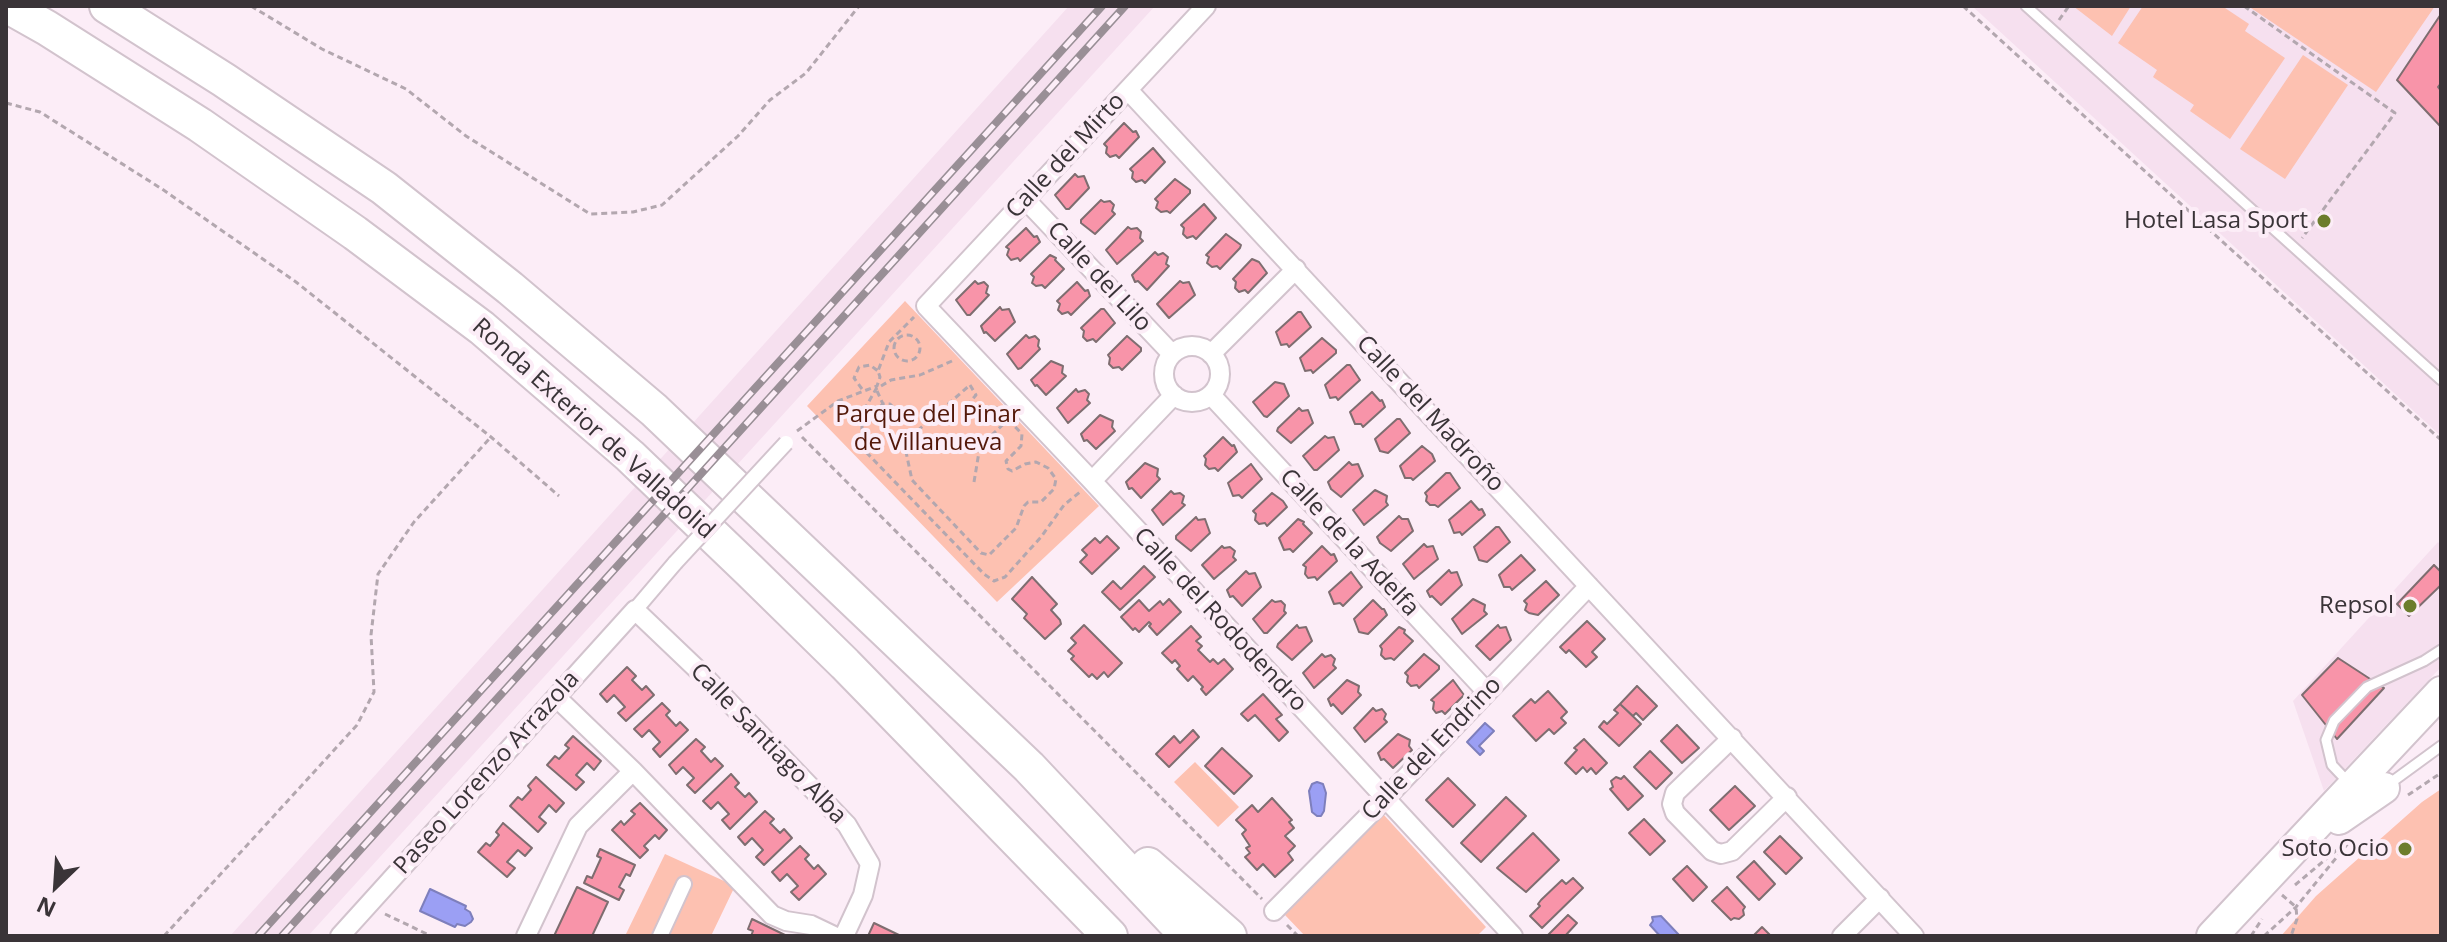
<!DOCTYPE html>
<meta charset="utf-8">
<style>
body{margin:0}
#map{position:relative;width:2447px;height:942px;overflow:hidden;background:#fcedf7;font-family:"Open Sans",sans-serif}
canvas{display:block}
.frame{position:absolute;inset:0;border:8px solid #3a3438;pointer-events:none}
.north{position:absolute;left:16px;top:846px;width:80px;height:80px;-webkit-text-stroke:6px #fcedf7;paint-order:stroke;rotate:205deg;font-size:22px;font-weight:700;line-height:32px;text-align:center;color:#3a3438}
.north::after{content:'';display:block;margin:auto;width:28px;height:36px;background:#3a3438;clip-path:polygon(50% 0,100% 100%,50% 72%,0 100%)}
</style>
<div id="map">
<canvas width="2447" height="942"></canvas>
<div class="frame"></div>
<div class="north">N</div>
</div>
<script>
const context = document.querySelector('canvas').getContext('2d');
context.lineJoin = 'round';
function paint(path, color) { context.fillStyle = color; context.fill(path, 'evenodd'); }
const poly = rows => new Path2D(rows.map(r => 'M' + r).join(''));
function strokePath(path, color, width, dash) { context.strokeStyle = color; context.lineWidth = width; context.lineCap = dash ? 'butt' : 'round'; context.setLineDash(dash || []); context.stroke(path); }
function drawText(font, color, halo, rows, align = 'center') {
  context.font = font + ' "Open Sans",sans-serif'; context.lineWidth = 8; context.setLineDash([]); context.textBaseline = 'middle'; context.strokeStyle = halo; context.fillStyle = color; for (const [text, x, y, turn = 0] of rows) {
    context.save(); context.translate(x, y); context.rotate((+turn || 0) * Math.PI / 180); context.textAlign = isNaN(turn) ? turn : align; if (halo) context.strokeText(text, 0, 0); context.fillText(text, 0, 0); context.restore();
  }
}
paint(poly([
 [1069,6,1155,6,308,936,230,936],
 [1972,6,2441,6,2441,436],
 [2438,542,2441,545,2441,667,2324,791,2293,701]
]), '#f6e0ef');
paint(poly([
 [2073,6,2131,6,2112,36],
 [2143,6,2222,6,2249,24,2245,31,2285,58,2230,139,2190,111,2194,105,2153,77,2157,70,2118,43],
 [2248,6,2435,6,2376,92],
 [2303,55,2348,85,2285,179,2240,149],
 [905,301,1099,506,997,602,807,406],
 [1195,762,1239,807,1218,827,1174,782],
 [2441,789,2441,936,2281,936,2316,896,2422,802],
 [1383,814,1486,927,1477,936,1305,936,1285,915],
 [665,854,735,886,711,936,625,936]
]), '#fdc1b1');
const water = poly([
 [1485,723,1494,731,1479,746,1484,751,1480,755,1467,742,1485,723],
 [1317,782,1323,784,1326,793,1324,811,1321,816,1317,816,1312,812,1309,791,1312,784,1317,782],
 [430,889,466,906,465,909,470,912,473,919,471,922,465,926,457,924,455,927,420,911,430,889],
 [1661,916,1679,935,1678,936,1660,936,1650,925,1653,921,1652,917,1661,916]
]);
paint(water, '#9b9ff4');
strokePath(water, '#7e7fbc', 2);
const building = poly([
 [2441,14,2441,83,2438,87,2441,91,2441,127,2397,80,2441,14],
 [1124,123,1133,132,1136,131,1139,137,1119,158,1116,155,1110,157,1106,153,1107,147,1104,144,1124,123],
 [1153,148,1165,162,1145,183,1142,180,1136,182,1132,178,1133,172,1130,169,1153,148],
 [1075,174,1078,177,1084,176,1089,188,1069,209,1066,209,1055,195,1075,174],
 [1175,179,1190,190,1190,193,1170,213,1167,211,1161,212,1156,208,1158,202,1155,199,1175,179],
 [1101,200,1104,202,1110,201,1114,205,1112,211,1115,214,1095,234,1081,223,1081,220,1101,200],
 [1204,204,1216,218,1196,239,1193,236,1187,238,1183,234,1184,228,1181,225,1204,204],
 [1128,227,1131,229,1137,228,1141,232,1140,238,1143,241,1117,264,1106,250,1128,227],
 [1026,228,1034,237,1037,236,1040,242,1020,261,1018,258,1011,260,1007,255,1009,249,1006,247,1026,228],
 [1226,234,1241,245,1240,248,1220,269,1217,266,1212,267,1207,263,1209,257,1206,255,1226,234],
 [1155,252,1158,255,1163,253,1168,257,1166,264,1169,266,1147,290,1138,281,1135,282,1132,275,1155,252],
 [1050,255,1056,258,1055,260,1064,269,1045,288,1042,285,1036,286,1032,283,1034,277,1031,274,1050,255],
 [1252,259,1259,262,1267,273,1248,293,1245,290,1239,292,1235,288,1236,282,1233,279,1252,259],
 [975,281,978,284,984,282,988,286,986,293,989,295,970,315,967,315,956,300,975,281],
 [1180,281,1183,283,1189,282,1195,295,1169,318,1157,304,1180,281],
 [1077,282,1085,291,1088,290,1090,296,1071,315,1068,312,1062,314,1058,310,1060,304,1057,301,1077,282],
 [1000,307,1002,310,1009,309,1015,322,995,341,986,332,984,333,981,326,1000,307],
 [1101,309,1104,309,1115,323,1096,342,1093,339,1087,341,1083,337,1084,331,1081,328,1101,309],
 [1298,312,1301,312,1311,327,1289,347,1287,344,1281,345,1276,332,1298,312],
 [1026,335,1029,338,1035,336,1039,340,1038,346,1040,349,1021,368,1018,369,1007,354,1026,335],
 [1127,336,1141,348,1141,351,1122,370,1119,367,1113,368,1109,364,1110,358,1108,355,1127,336],
 [1322,338,1336,350,1336,353,1313,373,1311,370,1305,371,1300,358,1322,338],
 [1051,361,1063,366,1062,373,1066,376,1046,395,1037,385,1035,386,1031,380,1051,361],
 [1347,365,1350,365,1360,380,1338,400,1336,397,1330,398,1325,385,1347,365],
 [1275,382,1284,384,1289,396,1267,417,1264,416,1253,402,1275,382],
 [1076,389,1078,392,1085,390,1089,394,1087,400,1090,403,1068,423,1057,408,1076,389],
 [1372,392,1380,401,1382,400,1385,407,1363,427,1361,424,1355,424,1350,412,1372,392],
 [1299,408,1302,411,1308,410,1313,423,1291,443,1277,431,1278,428,1299,408],
 [1100,415,1113,421,1112,427,1115,431,1096,449,1087,440,1084,441,1081,434,1100,415],
 [1397,419,1400,419,1410,433,1388,453,1380,451,1375,439,1397,419],
 [1325,436,1328,438,1334,437,1339,450,1317,470,1314,470,1303,456,1325,436],
 [1223,437,1232,446,1234,445,1237,452,1218,471,1215,468,1209,469,1205,465,1206,459,1204,456,1223,437],
 [1422,446,1432,454,1435,461,1413,480,1411,478,1405,478,1400,466,1422,446],
 [1349,462,1352,465,1358,464,1363,476,1341,497,1331,489,1328,482,1349,462],
 [1145,463,1158,469,1157,476,1160,479,1141,498,1132,488,1129,489,1126,482,1145,463],
 [1251,464,1262,479,1242,498,1239,495,1233,496,1228,483,1251,464],
 [1446,473,1450,473,1460,488,1438,507,1435,505,1430,505,1426,501,1427,496,1425,493,1446,473],
 [1375,490,1387,496,1386,502,1388,505,1364,525,1353,510,1375,490],
 [1171,491,1174,494,1180,493,1184,496,1182,503,1185,505,1163,525,1152,510,1171,491],
 [1272,493,1283,501,1287,507,1267,526,1265,523,1259,524,1255,520,1256,514,1253,511,1272,493],
 [1471,501,1479,510,1482,509,1485,515,1462,535,1460,532,1454,533,1449,520,1471,501],
 [1399,516,1402,519,1408,519,1413,531,1391,551,1380,543,1377,537,1399,516],
 [1196,517,1198,520,1205,519,1210,533,1191,551,1176,539,1176,536,1196,517],
 [1298,519,1304,522,1303,524,1312,533,1293,552,1290,549,1284,550,1279,538,1298,519],
 [1496,527,1499,527,1510,542,1487,562,1479,560,1474,547,1496,527],
 [1107,536,1119,548,1092,574,1080,562,1087,555,1082,550,1095,538,1100,543,1107,536],
 [1424,544,1427,547,1433,546,1438,559,1414,579,1403,564,1424,544],
 [1222,546,1224,548,1230,547,1235,551,1233,557,1236,560,1214,579,1202,565,1222,546],
 [1322,546,1331,555,1334,554,1337,561,1317,580,1315,577,1308,578,1305,574,1306,567,1303,565,1322,546],
 [1521,555,1535,570,1512,590,1510,587,1504,587,1499,575,1521,555],
 [2434,565,2441,572,2441,585,2409,616,2397,604,2434,565],
 [1144,566,1155,577,1120,610,1102,592,1113,581,1121,589,1144,566],
 [1449,570,1451,573,1457,572,1462,585,1441,605,1432,596,1430,597,1427,591,1449,570],
 [1246,571,1249,574,1255,573,1261,587,1242,606,1233,596,1230,597,1227,590,1246,571],
 [1351,572,1362,587,1343,606,1340,603,1334,604,1329,592,1351,572],
 [1032,577,1057,604,1051,610,1060,620,1061,624,1045,639,1024,618,1027,614,1012,599,1032,577],
 [1546,581,1559,595,1538,615,1529,613,1525,610,1527,604,1524,601,1546,581],
 [1169,599,1181,612,1157,635,1149,626,1151,624,1149,622,1139,632,1135,628,1133,630,1121,617,1139,600,1149,611,1160,601,1163,605,1169,599],
 [1473,599,1485,605,1484,611,1487,614,1462,634,1452,619,1473,599],
 [1272,600,1275,602,1281,601,1285,605,1284,611,1286,613,1267,633,1264,633,1253,619,1272,600],
 [1373,600,1382,609,1384,609,1387,615,1368,634,1359,632,1354,619,1373,600],
 [1587,621,1605,639,1592,652,1597,657,1586,667,1569,650,1566,653,1560,647,1587,621],
 [1084,625,1122,663,1108,677,1104,672,1097,679,1092,674,1089,677,1071,659,1074,656,1068,651,1076,643,1071,638,1084,625],
 [1297,625,1299,628,1306,627,1312,641,1292,660,1277,647,1278,644,1297,625],
 [1498,625,1500,628,1506,627,1511,640,1490,660,1476,646,1498,625],
 [1191,626,1201,637,1196,641,1202,646,1198,650,1210,662,1213,659,1218,664,1224,659,1233,669,1206,695,1201,689,1203,687,1193,676,1188,681,1177,669,1180,666,1175,660,1172,663,1162,653,1191,626],
 [1399,627,1405,630,1404,633,1413,641,1394,660,1391,658,1385,659,1381,655,1382,649,1380,646,1399,627],
 [1322,654,1325,657,1331,655,1335,659,1333,665,1336,668,1314,688,1303,673,1322,654],
 [1424,654,1439,666,1439,669,1419,688,1417,685,1411,686,1407,682,1408,676,1405,673,1424,654],
 [2338,658,2384,688,2337,739,2302,695,2338,658],
 [627,667,636,676,632,680,642,690,646,686,654,695,626,721,618,713,625,707,614,695,607,702,600,694,627,667],
 [1347,680,1359,686,1358,692,1361,695,1342,714,1333,704,1331,706,1328,699,1347,680],
 [1453,680,1464,695,1445,714,1442,711,1436,713,1433,709,1434,702,1431,700,1453,680],
 [1637,686,1657,706,1643,720,1636,713,1633,716,1620,704,1637,686],
 [1548,691,1567,712,1561,718,1566,723,1554,734,1549,729,1536,741,1513,716,1531,699,1535,703,1548,691],
 [1263,694,1282,715,1276,719,1288,732,1279,741,1255,715,1248,721,1241,714,1263,694],
 [662,703,670,711,666,715,676,726,680,722,688,730,660,757,653,749,660,742,649,730,642,737,634,729,662,703],
 [1620,704,1641,724,1619,746,1599,727,1604,721,1607,724,1618,713,1614,710,1620,704],
 [1373,708,1376,711,1382,709,1386,714,1384,719,1387,722,1365,742,1354,728,1373,708],
 [1677,725,1699,748,1682,763,1661,741,1677,725],
 [1193,730,1199,737,1169,767,1156,754,1174,736,1180,743,1193,730],
 [1398,734,1410,740,1409,746,1412,750,1393,768,1384,759,1381,760,1378,753,1398,734],
 [573,736,601,761,594,770,587,763,576,775,584,782,576,790,547,765,555,756,559,759,569,748,565,745,573,736],
 [696,739,705,747,701,751,711,762,715,758,723,766,695,793,687,785,694,778,683,767,676,774,669,765,696,739],
 [1584,739,1607,763,1596,774,1591,768,1587,772,1583,767,1576,774,1565,763,1577,750,1574,748,1584,739],
 [1222,748,1252,776,1234,794,1205,766,1222,748],
 [1650,751,1672,773,1656,789,1634,767,1650,751],
 [731,774,739,783,735,787,745,797,749,793,757,802,730,829,722,820,729,814,718,802,711,809,703,801,731,774],
 [1624,776,1643,796,1628,810,1610,789,1613,787,1611,781,1616,777,1621,779,1624,776],
 [536,777,564,803,556,812,549,805,539,817,546,823,538,832,510,806,518,797,522,800,531,790,528,786,536,777],
 [1448,778,1475,805,1453,827,1426,800,1448,778],
 [1735,786,1755,806,1729,830,1710,810,1735,786],
 [1506,797,1526,816,1481,862,1461,843,1506,797],
 [1272,798,1292,820,1289,822,1294,828,1285,836,1295,846,1288,853,1293,860,1275,877,1263,864,1257,870,1245,857,1250,853,1246,848,1250,846,1242,834,1246,830,1236,820,1252,805,1258,812,1272,798],
 [640,803,667,830,659,839,655,835,644,846,648,850,640,858,612,830,621,821,624,825,635,814,631,811,640,803],
 [765,811,774,819,770,823,780,833,784,829,792,838,764,865,756,857,763,850,752,838,745,845,738,837,765,811],
 [1644,819,1665,841,1650,855,1629,833,1644,819],
 [503,823,532,848,525,856,518,850,507,862,515,868,507,877,478,852,486,843,490,846,499,835,496,832,503,823],
 [1533,833,1559,860,1526,892,1497,868,1533,833],
 [1780,836,1802,858,1786,874,1764,852,1780,836],
 [800,846,809,855,805,859,814,869,818,865,826,874,799,900,791,892,798,886,787,874,780,881,772,872,800,846],
 [600,849,635,865,630,876,626,874,619,887,624,890,619,900,584,883,587,876,592,878,601,858,597,856,600,849],
 [1754,861,1775,884,1759,900,1737,877,1754,861],
 [1687,866,1707,887,1693,901,1673,879,1687,866],
 [1573,878,1583,888,1542,928,1530,916,1540,906,1538,904,1541,900,1562,880,1566,884,1573,878],
 [577,887,608,902,592,936,554,936,577,887],
 [1727,887,1745,907,1743,910,1744,915,1739,919,1734,918,1731,920,1712,901,1727,887],
 [1568,915,1577,923,1565,936,1547,936,1568,915],
 [752,919,787,936,751,936,753,931,748,929,752,919],
 [874,923,901,936,868,936,874,923],
 [1762,927,1771,936,1753,936,1762,927]
]);
paint(building, '#f894a9');
strokePath(building, '#7e6d70', 2);
const service = poly([
 [2026,6,2441,380],
 [2349,783,2332,765,2326,740,2334,721,2367,687,2424,661,2441,650],
 [2389,784,2441,746]
]);
const pedestrian = poly([
 [635,610,675,563],
 [660,936,684,884]
]);
const minor = poly([
 [1206,6,926,306,1092,481,1513,936],
 [1128,90,1914,936],
 [1025,199,1172,354],
 '1164 374a28 28 0 1 1 56 0a28 28 0 1 1-56 0Z',
 [1211,354,1296,269],
 [1211,395,1486,691],
 [1092,481,1174,395],
 [556,697,633,771,772,915,786,921,811,925,834,936],
 [1732,738,1675,793,1672,804,1675,813,1712,851,1721,854,1732,851,1787,797],
 [1274,911,1386,798,1589,586],
 [340,936,635,610,700,672,847,825,870,864,863,895,844,936],
 [526,936,578,826,633,771],
 [1842,936,1880,898]
]);
const primary = poly([
 [2339,819,2384,788],
 [2212,936,2441,692]
]);
const motorway = poly([
 [8,6,47,28,200,125,355,233,482,328,630,456,749,570,845,664,1110,936],
 [107,6,224,80,384,188,510,288,654,410,1029,767,1188,936],
 [1148,865,1229,936]
]);
strokePath(service, '#d2c3cd', 13);
strokePath(pedestrian, '#d2c3cd', 18);
strokePath(minor, '#d2c3cd', 22);
strokePath(primary, '#d2c3cd', 34);
strokePath(motorway, '#d2c3cd', 38);
strokePath(poly([
 [251,6,322,49,406,89,466,136,590,214,633,212,662,205,738,136,770,100,806,73,859,6],
 [1963,6,2441,440],
 [2244,6,2395,113,2302,238],
 [2059,20,2069,6],
 [6,103,40,112,162,189,296,282,491,437,559,496],
 '894 348a13 13 0 1 1 26 0a13 13 0 1 1-26 0Z',
 [952,361,920,375,891,380,876,389,863,412,861,442,866,452,984,574,994,581,1005,577,1041,537,1064,505,1080,492],
 [970,385,976,395,966,407,970,414,989,407,997,408,1022,434,1021,446,1006,461,1008,469,1012,471,1025,464,1036,462,1048,468,1056,479,1054,489,1041,502,1028,502,1024,506,1016,528,989,555,981,553,912,480,906,452,908,442,916,432,970,385],
 [862,389,854,378,859,367,870,365,878,371],
 [877,391,883,404,890,404,894,408,894,417,890,422,884,422,877,417,876,410,883,404],
 [797,431,838,401,877,386,880,377,878,371,889,342,914,317],
 [802,437,1262,899],
 [966,448,980,446,1010,418],
 [974,482,980,446],
 [2408,795,2441,773],
 [2295,885,2344,844],
 [2282,895,2296,907,2297,919,2291,936],
 [385,914,431,936],
 [1287,925,1298,936],
 [164,936,357,725,374,692,371,635,378,574,414,522,491,437],
 [2251,936,2262,919],
 [2264,936,2296,907,2350,841]
]), '#b3a7af', 3, [6, 4]);
strokePath(service, '#fff', 9);
strokePath(pedestrian, '#fff', 14);
strokePath(minor, '#fff', 18);
strokePath(primary, '#fff', 30);
strokePath(motorway, '#fff', 34);
const rail = poly([
 [258,936,1102,6],
 [282,936,1125,6]
]);
strokePath(rail, '#998f96', 8);
strokePath(rail, '#fcedf7', 5, [15]);
const pedestrianBridge = poly([
 [675,563,786,443]
]);
strokePath(pedestrianBridge, '#d2c3cd', 18, []);
strokePath(pedestrianBridge, '#fff', 14);
for (const [x, y, r, color] of [
 [2324,221,8,"#6c7d2c"],
 [2410,606,8,"#6c7d2c"],
 [2405,849,8,"#6c7d2c"]
]) { const dot = new Path2D(); dot.arc(x, y, r, 0, 2 * Math.PI); context.fillStyle = color; context.fill(dot); strokePath(dot, '#fcedf7', 3); }
drawText('24px', '#3a3438', '#fcedf7', [
 ["Calle del Mirto",1066,156,-47],
 ["Calle del Lilo",1099,277,47],
 ["Calle del Madroño",1430,414,47],
 ["Ronda Exterior de Valladolid",593,429,42],
 ["Calle de la Adelfa",1349,543,47],
 ["Calle del Rododendro",1220,620,47],
 ["Calle Santiago Alba",768,744,46],
 ["Calle del Endrino",1432,749,-46],
 ["Paseo Lorenzo Arrazola",487,773,-48]
]);
drawText('24px', '#3a3438', '#fcedf7', [
 ["Hotel Lasa Sport",2308,221],
 ["Repsol",2394,606],
 ["Soto Ocio",2389,849]
], 'right');
drawText('24px', '#531809', '#fcedf7', [
 ["Parque del Pinar",928,415],
 ["de Villanueva",928,443]
]);
</script>
